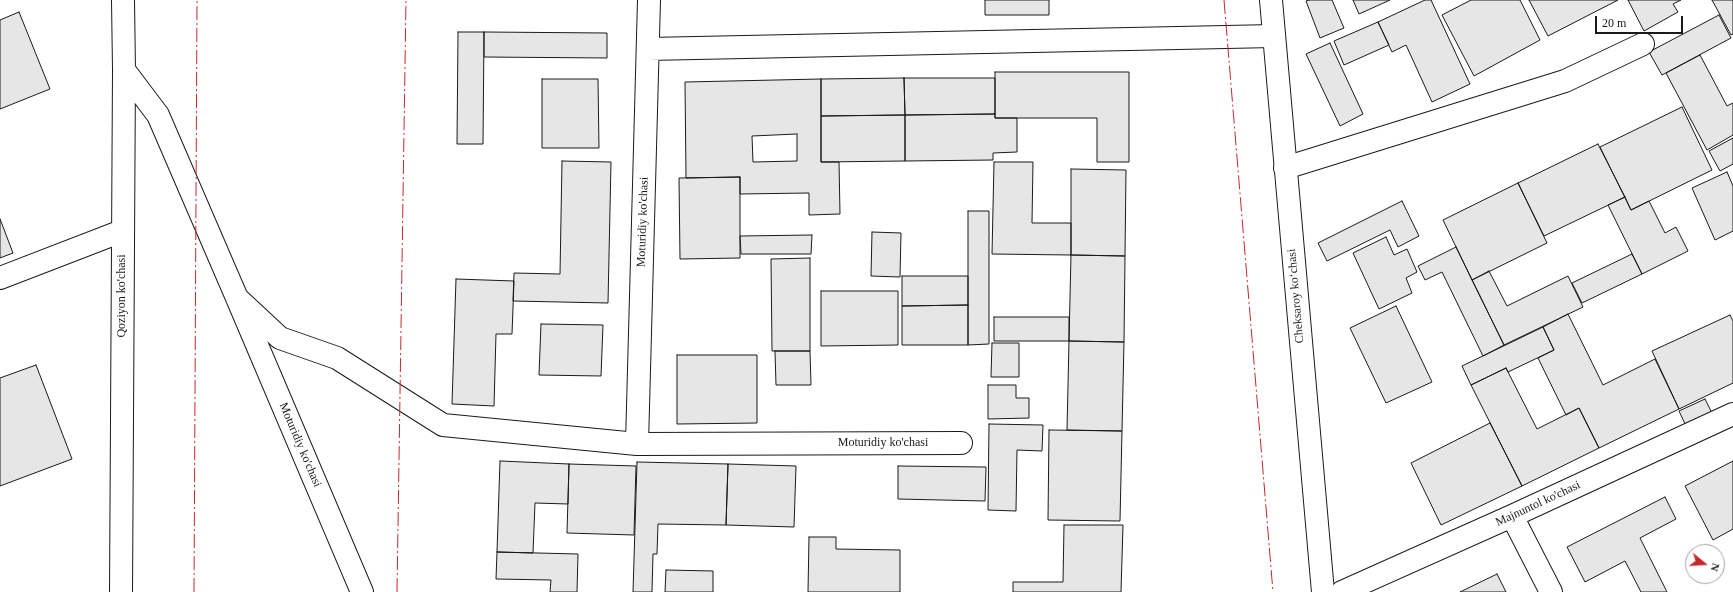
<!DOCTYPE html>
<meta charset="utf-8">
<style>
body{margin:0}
#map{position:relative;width:1733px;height:592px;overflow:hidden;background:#fff;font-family:"Times New Roman",serif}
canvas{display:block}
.north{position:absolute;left:1685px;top:544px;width:40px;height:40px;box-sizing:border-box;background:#fff;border:1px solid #a3a3a3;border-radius:50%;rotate:108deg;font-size:11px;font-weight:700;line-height:16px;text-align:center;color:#1a1a1a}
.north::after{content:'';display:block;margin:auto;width:14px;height:18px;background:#c62828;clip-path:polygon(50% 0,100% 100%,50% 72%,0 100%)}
.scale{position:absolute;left:1595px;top:16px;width:88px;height:18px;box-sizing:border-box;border:2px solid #1a1a1a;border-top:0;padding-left:5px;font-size:12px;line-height:14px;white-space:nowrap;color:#1a1a1a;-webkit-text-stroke:3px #fff;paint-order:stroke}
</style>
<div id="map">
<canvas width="1733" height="592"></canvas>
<div class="north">N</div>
<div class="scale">20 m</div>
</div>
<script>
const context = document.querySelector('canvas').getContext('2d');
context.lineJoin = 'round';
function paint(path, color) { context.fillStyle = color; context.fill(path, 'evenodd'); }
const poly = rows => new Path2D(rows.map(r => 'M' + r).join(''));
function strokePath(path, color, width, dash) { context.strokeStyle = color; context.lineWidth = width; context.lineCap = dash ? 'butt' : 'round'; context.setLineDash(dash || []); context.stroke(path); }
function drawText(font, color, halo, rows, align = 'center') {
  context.font = font + ' "Times New Roman",serif'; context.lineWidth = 3; context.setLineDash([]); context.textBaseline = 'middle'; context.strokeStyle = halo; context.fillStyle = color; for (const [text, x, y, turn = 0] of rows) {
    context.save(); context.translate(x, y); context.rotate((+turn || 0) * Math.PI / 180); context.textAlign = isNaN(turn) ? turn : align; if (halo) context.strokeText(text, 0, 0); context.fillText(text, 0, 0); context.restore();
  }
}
const building = poly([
 [985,0,1049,0,1049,15,985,15,985,0],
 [1309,0,1332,0,1344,28,1320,38,1306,1,1309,0],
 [1353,0,1390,0,1359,14,1353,0],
 [1425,0,1431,0,1470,84,1432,102,1406,45,1392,52,1378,22,1425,0],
 [1471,0,1520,0,1540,40,1474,76,1442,15,1471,0],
 [1529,0,1618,0,1548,36,1529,0],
 [1628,0,1681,0,1673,4,1678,12,1644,31,1628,0],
 [1712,0,1733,0,1733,34,1731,35,1712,0],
 [19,12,50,89,0,109,0,20,19,12],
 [1719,15,1731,38,1662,75,1649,52,1719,15],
 [1378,22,1389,45,1344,65,1334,41,1378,22],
 [458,32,484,32,483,144,457,144,458,32],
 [484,32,607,33,607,58,484,57,484,32],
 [1330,43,1363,114,1340,126,1306,54,1330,43],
 [1700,55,1727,106,1733,103,1733,135,1707,150,1666,73,1700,55],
 [995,72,1129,72,1129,162,1097,162,1097,118,995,118,995,72],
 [904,78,995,78,995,114,905,115,904,78],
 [904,78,905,115,821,116,821,79,904,78],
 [542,79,598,79,599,148,542,148,542,79],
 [821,79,821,162,839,162,840,214,809,215,809,193,740,194,740,177,686,178,685,82,821,79],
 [797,134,797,161,753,162,752,136,797,134],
 [1682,107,1712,170,1631,210,1600,147,1682,107],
 [995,114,995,118,1017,118,1017,152,993,153,993,160,905,161,905,115,995,114],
 [905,115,905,161,821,162,821,116,905,115],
 [1733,138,1733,164,1720,171,1709,151,1733,138],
 [1598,144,1625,197,1544,236,1518,183,1598,144],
 [562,161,611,162,608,303,513,301,514,273,560,274,562,161],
 [994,162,1033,162,1032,223,1071,223,1071,255,992,254,994,162],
 [1071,169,1126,170,1125,256,1071,255,1071,169],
 [1727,172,1733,186,1733,231,1715,240,1692,188,1727,172],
 [740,177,740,258,680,259,679,178,740,177],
 [1518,183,1547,243,1472,280,1443,220,1518,183],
 [1625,197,1631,210,1649,201,1665,233,1676,227,1688,251,1642,274,1608,205,1625,197],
 [1402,201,1419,236,1398,247,1390,230,1327,261,1318,243,1402,201],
 [968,211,989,211,989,344,968,345,968,211],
 [0,219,13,253,0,258,0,219],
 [872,232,901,233,900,277,871,276,872,232],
 [812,235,811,254,741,254,740,236,812,235],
 [1386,237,1394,255,1407,249,1417,272,1406,278,1412,293,1379,309,1353,253,1386,237],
 [1456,247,1504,345,1483,356,1442,272,1425,280,1418,266,1456,247],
 [1632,254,1642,274,1582,303,1572,283,1632,254],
 [1071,255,1125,256,1124,342,1069,341,1071,255],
 [810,258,810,351,772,351,771,259,810,258],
 [1489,271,1507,306,1568,276,1583,307,1504,345,1472,280,1489,271],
 [902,276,968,276,968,305,902,306,902,276],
 [456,279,514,281,512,334,496,334,494,406,452,404,456,279],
 [821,291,898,291,898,345,821,346,821,291],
 [968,305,968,345,902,345,902,306,968,305],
 [1396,306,1432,382,1386,403,1350,328,1396,306],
 [1568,314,1603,385,1655,359,1679,409,1599,448,1579,408,1566,415,1538,358,1554,350,1543,327,1568,314],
 [1730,315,1733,321,1733,383,1679,409,1652,351,1730,315],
 [994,317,1069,317,1069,341,994,341,994,317],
 [541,324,603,325,601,376,539,375,541,324],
 [1543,327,1554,350,1508,372,1506,368,1471,385,1462,366,1543,327],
 [1069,341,1124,342,1122,431,1067,430,1069,341],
 [992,343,1019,343,1019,377,991,377,992,343],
 [775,351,810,351,811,385,776,385,775,351],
 [677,355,757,355,757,423,677,424,677,355],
 [36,365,72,459,0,486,0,378,36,365],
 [1506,368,1537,429,1579,408,1599,448,1522,486,1471,385,1506,368],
 [988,385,1016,385,1016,398,1029,398,1029,418,988,419,988,385],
 [1705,399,1712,413,1686,426,1679,411,1705,399],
 [1490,423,1522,486,1441,525,1411,463,1490,423],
 [989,424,1043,425,1042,451,1017,450,1016,511,988,510,989,424],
 [1049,430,1122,431,1120,521,1048,520,1049,430],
 [500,461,569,464,568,504,535,503,533,553,497,552,500,461],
 [1733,461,1733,529,1713,540,1685,486,1733,461],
 [637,462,728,464,726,525,658,524,657,554,653,554,652,592,633,592,637,462],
 [569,464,636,466,634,535,567,533,569,464],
 [728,464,796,466,794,527,726,525,728,464],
 [898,466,986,467,985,501,898,499,898,466],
 [1665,497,1676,519,1640,538,1667,592,1641,592,1625,561,1585,582,1567,547,1665,497],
 [1064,525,1123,525,1121,592,1013,592,1013,582,1063,582,1064,525],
 [809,537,836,537,836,549,900,550,900,592,808,592,809,537],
 [497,552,578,554,577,592,550,592,551,580,496,579,497,552],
 [666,570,713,571,713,592,665,592,666,570],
 [1497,574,1506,592,1460,592,1497,574]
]);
paint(building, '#e6e6e6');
strokePath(building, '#1a1a1a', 1);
const minor = poly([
 [648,49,1274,36],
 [124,70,158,115,237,298,362,592],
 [1285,168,1565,81,1643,44],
 [0,278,122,231],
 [237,298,280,338,337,358,443,425,637,444,961,443],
 [637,444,649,0],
 [1512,516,1551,592],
 [121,592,124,70,123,0],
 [1342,592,1512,516,1733,414]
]);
const tertiary = poly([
 [1271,0,1323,592]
]);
strokePath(minor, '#1a1a1a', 24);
strokePath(tertiary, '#1a1a1a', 24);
strokePath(minor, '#fff', 22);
strokePath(tertiary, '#fff', 22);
strokePath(poly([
 [1224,0,1273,592],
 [194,592,197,0],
 [397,592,406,0]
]), '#c62828', 1, [14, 3, 2, 3]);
drawText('12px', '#1a1a1a', '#fff', [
 ["Moturidiy ko'chasi",643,222,-88],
 ["Qoziyon ko'chasi",122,296,-90],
 ["Cheksaroy koʻchasi",1296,296,-95],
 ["Moturidiy ko'chasi",883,443],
 ["Moturidiy ko'chasi",300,445,67],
 ["Majnuntol ko'chasi",1538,504,-25]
]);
</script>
